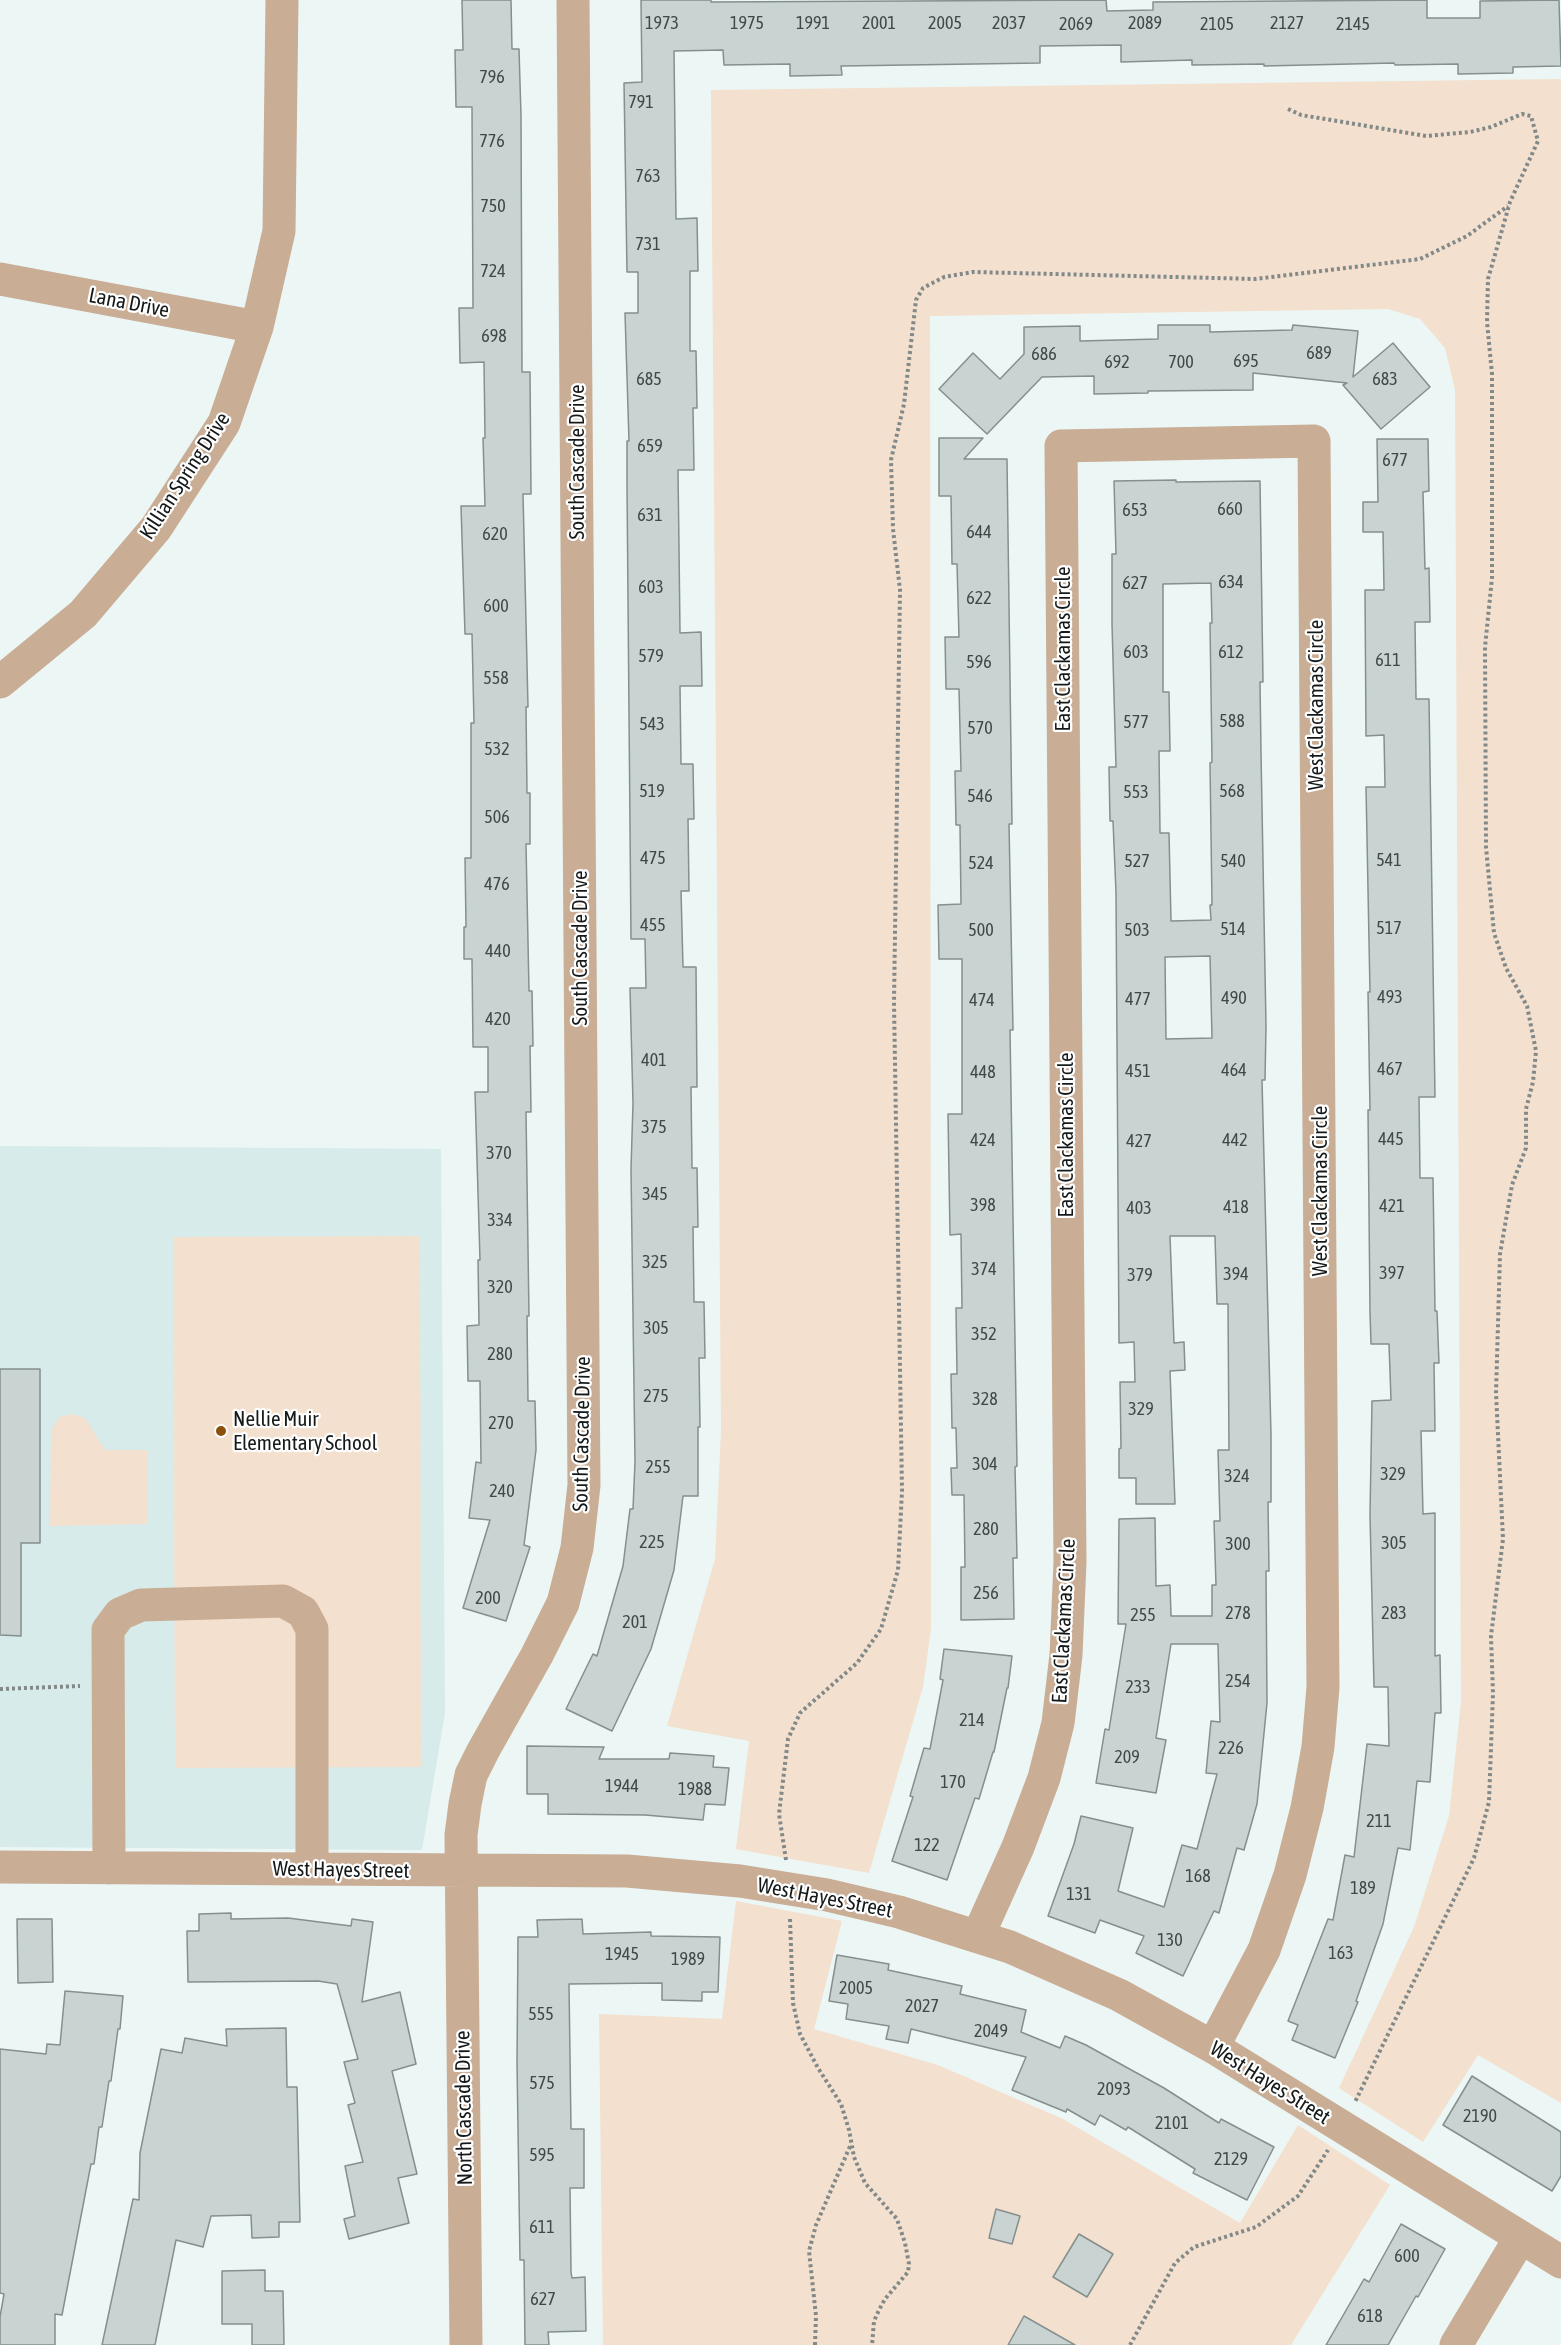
<!DOCTYPE html>
<style>
body{margin:0}
canvas{display:block;background:#ebf6f5}
</style>
<canvas width="1561" height="2345"></canvas>
<script>
const context = document.querySelector('canvas').getContext('2d');
context.lineJoin = 'round';
function paint(path, color) { context.fillStyle = color; context.fill(path, 'evenodd'); }
const poly = rows => new Path2D(rows.map(r => 'M' + r).join(''));
function strokePath(path, color, width, dash) { context.strokeStyle = color; context.lineWidth = width; context.lineCap = dash ? 'butt' : 'round'; context.setLineDash(dash || []); context.stroke(path); }
function drawText(font, color, halo, rows, align = 'center') {
  context.font = font + ' "Asap Condensed",sans-serif'; context.lineWidth = 4.5; context.setLineDash([]); context.textBaseline = 'middle'; context.strokeStyle = halo; context.fillStyle = color; for (const [text, x, y, turn = 0] of rows) {
    context.save(); context.translate(x, y); context.rotate((+turn || 0) * Math.PI / 180); context.textAlign = isNaN(turn) ? turn : align; if (halo) context.strokeText(text, 0, 0); context.fillText(text, 0, 0); context.restore();
  }
}
paint(poly([
 [0,1146,441,1149,445,1713,422,1850,0,1847]
]), '#d7ebea');
paint(poly([
 [1561,79,1561,2103,1478,2055,1423,2142,1339,2088,1414,1927,1449,1816,1461,1701,1455,390,1445,348,1420,319,1388,309,930,316,931,1629,923,1687,869,1873,736,1849,749,1741,667,1726,715,1559,721,1431,711,90],
 [420,1236,421,1767,175,1768,173,1237],
 [73,1414,85,1418,105,1450,147,1450,147,1524,50,1526,51,1431,59,1417],
 [736,1901,842,1921,814,2029,938,2065,1063,2119,1240,2223,1298,2125,1390,2185,1291,2345,603,2345,599,2014,722,2019]
]), '#f4e0ce');
const building = poly([
 [462,0,511,0,512,49,519,49,521,116,522,372,530,372,531,494,523,494,528,707,526,707,527,793,530,793,530,844,526,844,529,991,532,991,533,1046,530,1046,531,1112,526,1112,529,1316,527,1316,528,1401,535,1401,536,1450,524,1545,530,1547,506,1621,463,1608,490,1520,469,1518,476,1462,481,1463,480,1381,468,1381,467,1326,479,1325,478,1260,480,1260,475,1092,488,1092,488,1047,473,1047,472,959,464,959,464,927,466,927,465,858,471,858,471,723,474,723,472,634,465,634,461,506,485,506,483,438,485,438,484,362,460,363,459,308,473,308,472,107,456,107,455,50,463,50,462,0],
 [641,0,711,0,711,2,1106,0,1107,11,1153,10,1153,2,1427,0,1427,18,1480,18,1480,1,1559,0,1561,66,1513,67,1513,73,1458,74,1458,64,1395,65,1394,63,1264,66,1264,64,1192,65,1192,60,1121,62,1121,45,1040,46,1040,63,841,66,842,75,790,76,790,64,724,65,723,50,674,51,676,219,697,218,698,271,690,271,690,351,696,351,697,408,693,408,694,470,678,470,679,547,680,633,701,632,702,686,680,686,681,764,693,764,694,819,688,819,689,891,681,891,683,967,696,967,697,1087,691,1087,692,1168,697,1168,698,1227,693,1227,694,1302,704,1302,705,1358,699,1358,700,1427,698,1427,698,1496,683,1496,674,1570,651,1649,612,1731,566,1709,593,1654,597,1656,623,1566,630,1509,633,1509,635,1462,631,1169,633,1103,630,988,646,988,645,939,631,939,627,486,627,441,629,441,625,313,638,313,638,272,627,272,624,83,642,82,641,0],
 [1158,325,1210,325,1210,332,1292,330,1293,325,1358,331,1353,377,1393,343,1430,387,1381,429,1343,385,1347,383,1253,373,1253,390,1148,391,1148,393,1094,394,1094,376,1042,377,987,434,939,389,973,353,1000,379,1024,354,1024,327,1080,326,1080,341,1158,339,1158,325],
 [939,438,983,438,964,459,1007,459,1012,824,1009,824,1013,1030,1010,1030,1017,1466,1015,1467,1017,1558,1013,1558,1014,1619,961,1620,961,1567,965,1567,964,1495,952,1495,951,1468,957,1468,956,1428,952,1428,951,1374,957,1374,956,1308,962,1308,961,1234,950,1235,948,1114,962,1114,962,959,939,959,938,905,961,904,960,825,956,825,955,771,961,771,959,689,946,689,945,637,959,637,957,564,952,564,951,496,939,496,939,438],
 [1377,439,1428,439,1429,491,1423,492,1425,569,1429,568,1430,622,1415,622,1416,699,1429,699,1435,1097,1419,1097,1420,1178,1433,1178,1435,1311,1437,1311,1439,1363,1434,1363,1435,1431,1421,1431,1423,1514,1435,1513,1435,1656,1440,1655,1441,1713,1435,1713,1430,1782,1417,1781,1410,1850,1398,1848,1383,1924,1356,2001,1358,2002,1335,2058,1292,2040,1298,2025,1288,2021,1328,1919,1333,1920,1345,1855,1354,1857,1367,1744,1389,1746,1388,1687,1374,1687,1370,1515,1372,1401,1391,1400,1389,1344,1371,1344,1370,1312,1368,1110,1370,1110,1368,992,1370,992,1366,787,1385,787,1384,735,1366,736,1365,590,1384,590,1383,532,1363,532,1363,502,1378,502,1377,439],
 [1176,480,1176,482,1260,481,1263,682,1260,682,1261,752,1266,1026,1265,1080,1262,1080,1271,1435,1271,1502,1268,1502,1269,1571,1266,1571,1267,1703,1257,1804,1244,1850,1237,1848,1219,1913,1214,1911,1183,1976,1136,1953,1144,1936,1100,1920,1095,1933,1048,1916,1074,1844,1081,1816,1133,1828,1118,1891,1164,1907,1182,1845,1197,1849,1217,1774,1206,1773,1211,1721,1220,1722,1218,1644,1171,1644,1156,1738,1166,1740,1156,1793,1096,1783,1105,1729,1109,1730,1126,1624,1118,1624,1119,1519,1155,1518,1156,1586,1170,1585,1171,1616,1212,1616,1212,1585,1216,1585,1214,1521,1220,1521,1218,1450,1229,1450,1228,1304,1217,1304,1215,1236,1170,1236,1174,1343,1184,1342,1185,1370,1170,1371,1175,1504,1136,1504,1136,1478,1119,1478,1119,1449,1121,1448,1120,1382,1135,1382,1134,1342,1119,1343,1116,893,1113,821,1110,821,1109,767,1116,767,1112,624,1112,554,1116,554,1114,481,1176,480],
 [1211,583,1212,623,1210,623,1212,762,1210,763,1212,905,1210,905,1211,920,1171,921,1169,833,1160,833,1159,751,1170,751,1169,692,1163,692,1163,584,1211,583],
 [1210,956,1212,1038,1166,1039,1165,957,1210,956],
 [0,1369,40,1369,40,1543,21,1543,21,1636,0,1635,0,1369],
 [944,1649,1012,1656,1008,1688,1007,1688,994,1752,993,1752,979,1799,975,1798,947,1880,892,1861,913,1797,910,1796,924,1748,930,1749,943,1680,940,1679,944,1649],
 [527,1746,604,1747,599,1759,669,1759,670,1753,714,1756,713,1767,729,1768,725,1805,705,1804,703,1820,645,1815,548,1814,548,1794,527,1794,527,1746],
 [231,1913,231,1919,288,1918,351,1926,352,1919,373,1922,362,2002,400,1992,416,2064,392,2071,417,2174,398,2178,409,2223,349,2239,344,2219,355,2216,345,2166,363,2162,348,2105,355,2103,344,2062,358,2059,337,1984,318,1981,188,1982,187,1931,199,1931,199,1914,231,1913],
 [17,1919,52,1919,53,1982,18,1983,17,1919],
 [582,1919,583,1934,651,1932,651,1936,720,1937,718,1992,702,1992,702,2001,662,2000,662,1983,569,1984,571,2129,584,2129,584,2188,570,2188,571,2272,572,2278,585,2277,586,2331,548,2332,549,2345,525,2345,524,2260,520,2260,517,2063,518,1937,538,1937,537,1920,582,1919],
 [837,1955,889,1964,888,1970,962,1986,960,1994,1026,2010,1021,2032,1060,2048,1065,2036,1086,2045,1164,2088,1219,2123,1221,2119,1274,2147,1247,2200,1193,2173,1195,2169,1128,2127,1126,2130,1100,2115,1095,2125,1067,2109,1066,2112,1012,2090,1026,2057,911,2029,908,2043,886,2039,889,2026,846,2019,848,2004,829,2001,837,1955],
 [65,1991,123,1996,120,2029,118,2029,111,2081,109,2081,102,2127,99,2127,94,2164,91,2164,62,2315,55,2314,55,2345,0,2345,0,2317,4,2294,0,2293,0,2049,46,2054,47,2044,60,2045,65,1991],
 [286,2028,287,2087,297,2087,300,2222,279,2222,279,2237,252,2238,251,2215,211,2216,203,2247,176,2240,155,2345,102,2345,133,2199,139,2200,140,2153,161,2049,182,2053,185,2038,227,2046,226,2029,286,2028],
 [1472,2076,1561,2132,1561,2176,1552,2191,1443,2125,1472,2076],
 [996,2209,1020,2216,1012,2244,989,2238,996,2209],
 [1401,2224,1445,2249,1418,2297,1416,2296,1388,2345,1326,2345,1364,2279,1369,2282,1401,2224],
 [1079,2234,1113,2254,1087,2297,1053,2277,1079,2234],
 [265,2270,265,2291,283,2291,284,2345,252,2345,252,2324,222,2324,222,2271,265,2270],
 [1024,2316,1075,2345,1008,2345,1024,2316]
]);
paint(building, '#c8d3d2');
strokePath(building, '#858f8e', 1.5);
strokePath(poly([
 [1288,109,1301,115,1426,136,1470,132,1491,127,1522,114,1531,116,1538,141,1510,202,1488,279,1487,322,1492,374,1492,578,1485,647,1486,847,1494,933,1506,968,1527,1006,1536,1051,1533,1082,1526,1109,1526,1148,1512,1185,1500,1254,1496,1393,1503,1539,1491,1636,1493,1693,1489,1802,1474,1858,1355,2102],
 [0,1689,80,1686],
 [786,1860,779,1814,788,1739,800,1713,857,1663,881,1629,898,1570,902,1491,894,1002,900,590,893,529,891,460,904,404,916,300,923,288,944,277,973,272,1255,279,1420,259,1467,236,1508,206],
 [790,1919,793,2003,800,2034,818,2068,841,2104,849,2130,854,2157,865,2183,897,2219,905,2243,909,2264,908,2272,885,2299,879,2310,874,2321,872,2345],
 [815,2345,816,2316,809,2251,816,2225,851,2144],
 [1130,2345,1175,2263,1194,2247,1256,2227,1298,2196,1328,2150]
]), '#828989', 4, [3, 3]);
strokePath(poly([
 [0,279,257,327],
 [0,682,83,614,156,528,224,423,257,327,279,231,282,0],
 [0,1867,627,1871,740,1881,827,1895,899,1912,1010,1947,1119,1995,1213,2047,1561,2262],
 [109,1868,108,1630,120,1614,141,1605,283,1601,303,1612,312,1629,312,1869],
 [978,1936,1018,1847,1044,1778,1058,1723,1066,1655,1070,1562,1061,446,1314,441,1323,1687,1318,1747,1307,1808,1290,1875,1264,1950,1213,2047],
 [466,2345,461,1835,465,1804,471,1775,483,1751,537,1655,563,1603,577,1548,584,1485,573,0],
 [1456,2345,1520,2238]
]), '#c9ad95', 33);
for (const [x, y, r, color] of [
 [221,1431,6,"#8b510a"]
]) { const dot = new Path2D(); dot.arc(x, y, r, 0, 2 * Math.PI); context.fillStyle = color; context.fill(dot); strokePath(dot, '#fff', 2); }
drawText('18px', '#424847', null, [
 ["1973",662,23],
 ["1975",747,23],
 ["1991",813,23],
 ["2001",879,23],
 ["2005",945,23],
 ["2037",1009,23],
 ["2089",1145,23],
 ["2127",1287,23],
 ["2069",1076,24],
 ["2105",1217,24],
 ["2145",1353,24],
 ["796",492,77],
 ["791",641,102],
 ["776",492,141],
 ["763",648,176],
 ["750",493,206],
 ["731",648,244],
 ["724",493,271],
 ["698",494,336],
 ["689",1319,353],
 ["686",1044,354],
 ["695",1246,361],
 ["692",1117,362],
 ["700",1181,362],
 ["685",649,379],
 ["683",1385,379],
 ["659",650,446],
 ["677",1395,460],
 ["660",1230,509],
 ["653",1135,510],
 ["631",650,515],
 ["644",979,532],
 ["620",495,534],
 ["634",1231,582],
 ["627",1135,583],
 ["603",651,587],
 ["622",979,598],
 ["600",496,606],
 ["603",1136,652],
 ["612",1231,652],
 ["579",651,656],
 ["611",1388,660],
 ["596",979,662],
 ["558",496,678],
 ["588",1232,721],
 ["577",1136,722],
 ["543",652,724],
 ["570",980,728],
 ["532",497,749],
 ["519",652,791],
 ["568",1232,791],
 ["553",1136,792],
 ["546",980,796],
 ["506",497,817],
 ["475",653,858],
 ["541",1389,860],
 ["527",1137,861],
 ["540",1233,861],
 ["524",981,863],
 ["476",497,884],
 ["455",653,925],
 ["517",1389,928],
 ["514",1233,929],
 ["500",981,930],
 ["503",1137,930],
 ["440",498,951],
 ["493",1390,997],
 ["490",1234,998],
 ["477",1138,999],
 ["474",982,1000],
 ["420",498,1019],
 ["401",654,1060],
 ["467",1390,1069],
 ["464",1234,1070],
 ["451",1138,1071],
 ["448",983,1072],
 ["375",654,1127],
 ["445",1391,1139],
 ["424",983,1140],
 ["442",1235,1140],
 ["427",1139,1141],
 ["370",499,1153],
 ["345",655,1194],
 ["398",983,1205],
 ["421",1392,1206],
 ["418",1236,1207],
 ["403",1139,1208],
 ["334",500,1220],
 ["325",655,1262],
 ["374",984,1269],
 ["397",1392,1273],
 ["394",1236,1274],
 ["379",1140,1275],
 ["320",500,1287],
 ["305",656,1328],
 ["352",984,1334],
 ["280",500,1354],
 ["275",656,1396],
 ["328",985,1399],
 ["329",1141,1409],
 ["270",501,1423],
 ["304",985,1464],
 ["255",658,1467],
 ["329",1393,1474],
 ["324",1237,1476],
 ["240",502,1491],
 ["280",986,1529],
 ["225",652,1542],
 ["305",1394,1543],
 ["300",1238,1544],
 ["256",986,1593],
 ["200",488,1598],
 ["278",1238,1613],
 ["283",1394,1613],
 ["255",1143,1615],
 ["201",635,1622],
 ["254",1238,1681],
 ["233",1138,1687],
 ["214",972,1720],
 ["226",1231,1748],
 ["209",1127,1757],
 ["170",953,1782],
 ["1944",622,1786],
 ["1988",695,1789],
 ["211",1379,1821],
 ["122",927,1845],
 ["168",1198,1876],
 ["189",1363,1888],
 ["131",1079,1894],
 ["130",1170,1940],
 ["163",1341,1953],
 ["1945",622,1954],
 ["1989",688,1959],
 ["2005",856,1988],
 ["2027",922,2006],
 ["555",541,2014],
 ["2049",991,2031],
 ["575",542,2083],
 ["2093",1114,2089],
 ["2190",1480,2116],
 ["2101",1172,2123],
 ["595",542,2155],
 ["2129",1231,2159],
 ["611",542,2227],
 ["600",1407,2256],
 ["627",543,2299],
 ["618",1370,2316]
]);
drawText('21px', '#151919', '#fff', [
 ["Lana Drive",129,303,11],
 ["South Cascade Drive",577,462,-90],
 ["Killian Spring Drive",185,476,-57],
 ["East Clackamas Circle",1063,649,-90],
 ["West Clackamas Circle",1316,705,-90],
 ["South Cascade Drive",580,948,-90],
 ["East Clackamas Circle",1066,1135,-90],
 ["West Clackamas Circle",1320,1191,-90],
 ["South Cascade Drive",582,1434,-89],
 ["East Clackamas Circle",1064,1621,-87],
 ["West Hayes Street",341,1870,1],
 ["West Hayes Street",825,1898,11],
 ["West Hayes Street",1270,2083,32],
 ["North Cascade Drive",464,2108,-91]
]);
drawText('21px', '#151919', '#fff', [
 ["Nellie Muir",233,1419],
 ["Elementary School",233,1443]
], 'left');
</script>
